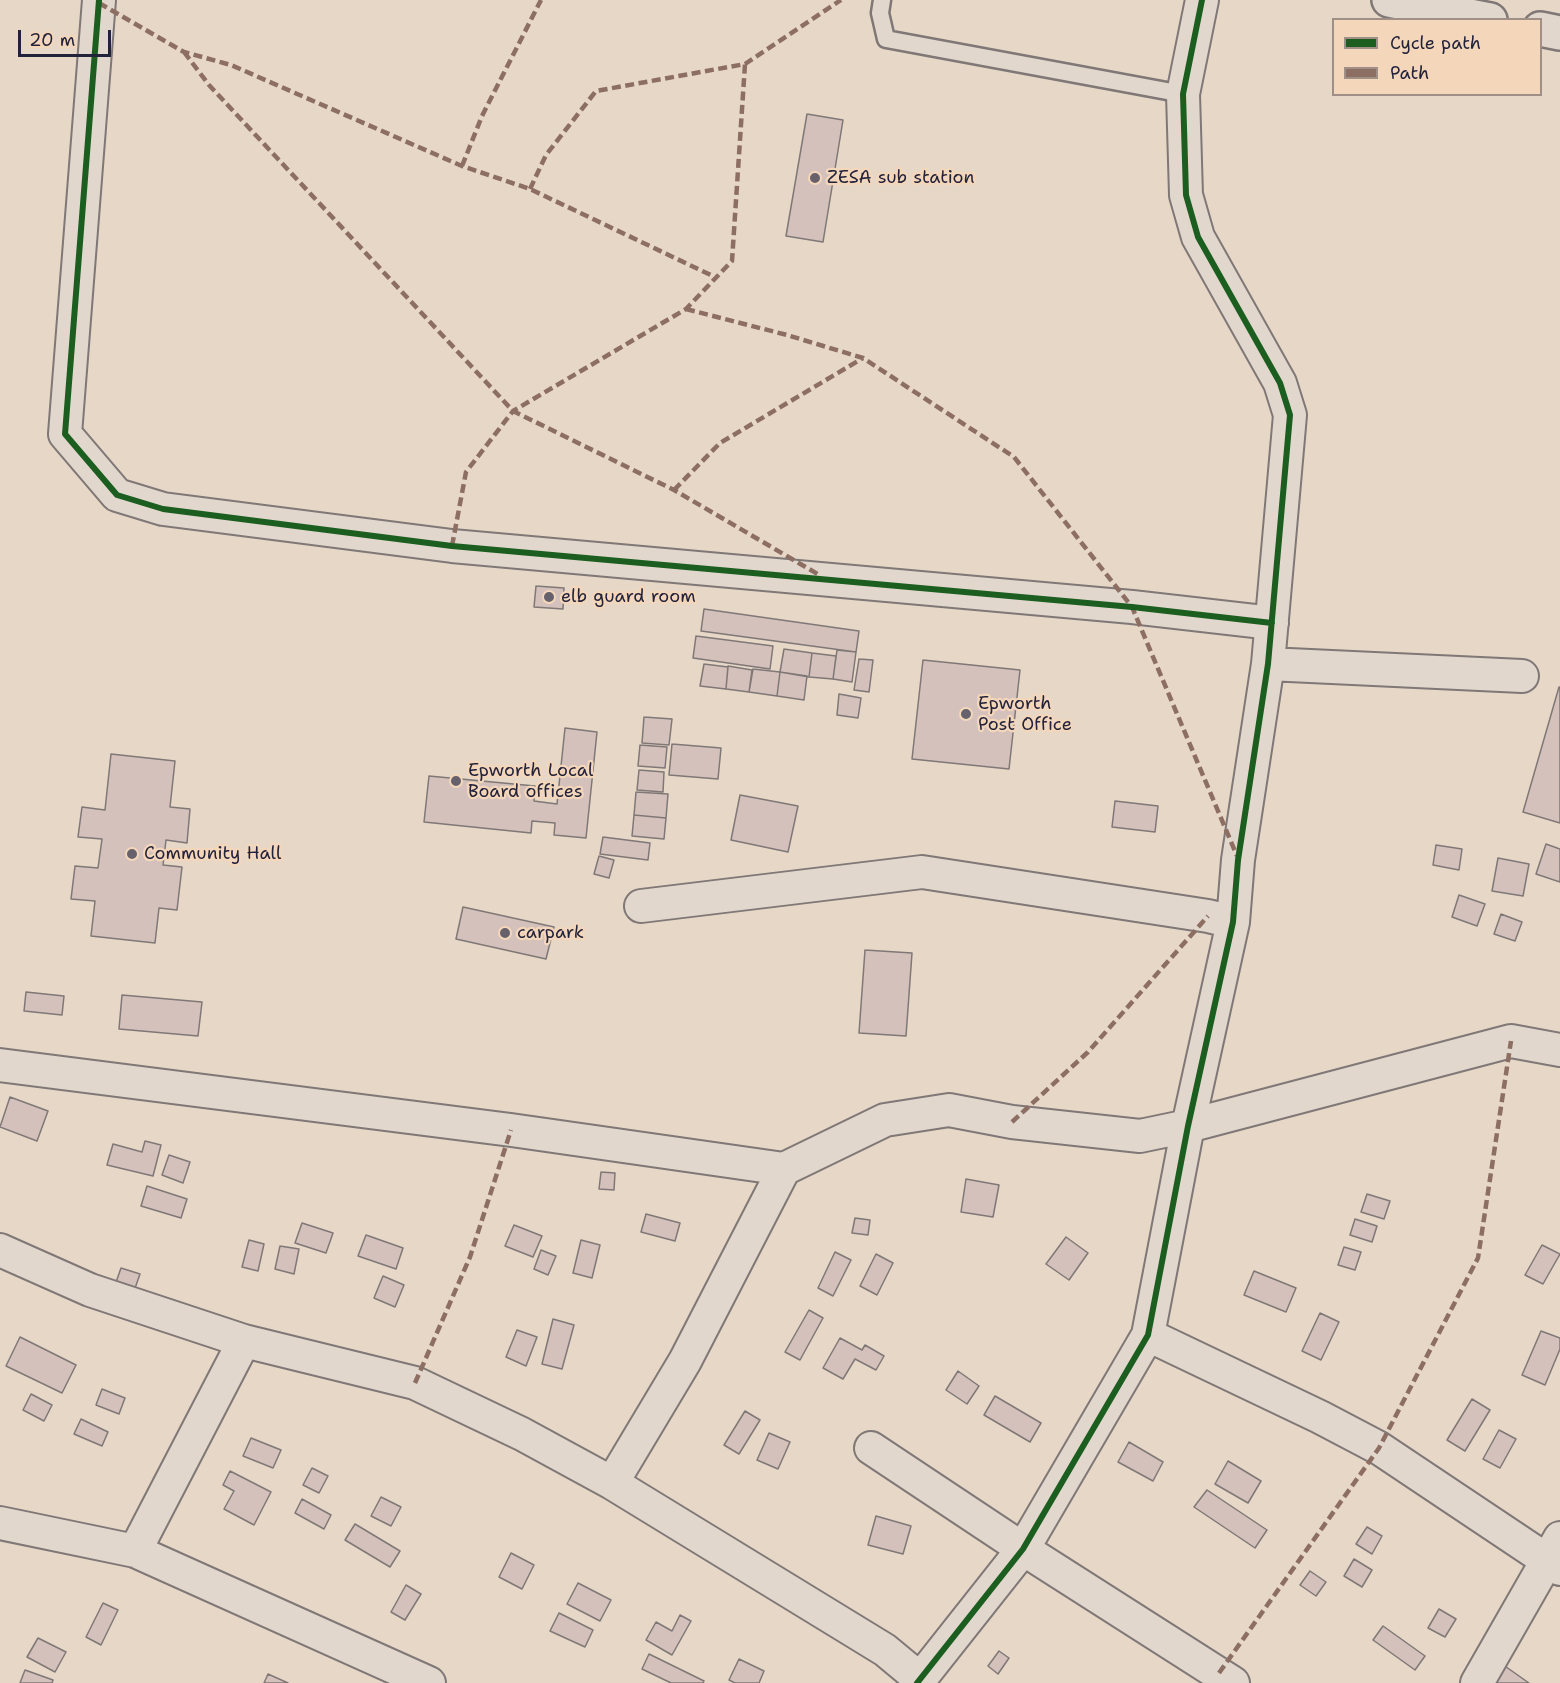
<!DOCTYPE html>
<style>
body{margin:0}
#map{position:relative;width:1560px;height:1683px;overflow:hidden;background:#e7d7c7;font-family:"Shantell Sans",sans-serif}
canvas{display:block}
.legend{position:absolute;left:1332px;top:18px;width:210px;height:78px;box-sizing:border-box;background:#f4d7ba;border:2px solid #a08f87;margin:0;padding:8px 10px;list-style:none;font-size:18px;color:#22223b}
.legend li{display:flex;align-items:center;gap:12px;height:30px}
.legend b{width:30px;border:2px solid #a08f87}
.scale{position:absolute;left:18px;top:30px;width:93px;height:27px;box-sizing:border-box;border:3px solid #22223b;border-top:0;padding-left:8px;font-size:18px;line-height:21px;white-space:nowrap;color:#22223b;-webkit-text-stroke:4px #f4d7ba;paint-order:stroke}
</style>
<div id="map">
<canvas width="1560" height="1683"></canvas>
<ul class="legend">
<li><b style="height:8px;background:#1b5e20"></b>Cycle path</li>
<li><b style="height:8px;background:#8d6e63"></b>Path</li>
</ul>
<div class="scale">20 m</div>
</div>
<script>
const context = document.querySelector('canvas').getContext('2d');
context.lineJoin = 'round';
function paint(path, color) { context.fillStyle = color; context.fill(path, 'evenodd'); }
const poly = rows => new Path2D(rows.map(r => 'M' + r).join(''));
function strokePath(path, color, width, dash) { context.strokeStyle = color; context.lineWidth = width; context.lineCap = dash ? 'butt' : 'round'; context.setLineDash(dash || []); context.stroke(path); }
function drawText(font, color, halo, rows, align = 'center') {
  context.font = font + ' "Shantell Sans",sans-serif'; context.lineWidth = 4.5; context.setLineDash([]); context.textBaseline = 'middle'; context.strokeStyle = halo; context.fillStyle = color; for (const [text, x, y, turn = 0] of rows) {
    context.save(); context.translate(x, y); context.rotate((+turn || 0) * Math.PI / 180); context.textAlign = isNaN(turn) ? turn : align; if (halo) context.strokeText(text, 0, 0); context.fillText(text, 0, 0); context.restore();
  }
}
const building = poly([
 [807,114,843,120,823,242,786,236,807,114],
 [536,586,564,588,563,609,534,607,536,586],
 [704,609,859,631,856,652,701,631,704,609],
 [696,636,773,646,770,669,693,658,696,636],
 [784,649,812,653,809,677,780,672,784,649],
 [837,650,856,652,852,682,833,679,837,650],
 [812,653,836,656,833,679,809,677,812,653],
 [859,659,873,660,869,692,854,690,859,659],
 [923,660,1020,670,1009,769,912,759,923,660],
 [704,664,728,667,726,689,700,686,704,664],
 [728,666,752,670,749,692,726,689,728,666],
 [753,669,780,672,777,696,749,692,753,669],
 [780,672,807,676,804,700,777,696,780,672],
 [1559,687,1560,687,1560,823,1523,812,1559,687],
 [839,694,861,698,858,718,837,715,839,694],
 [644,717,672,719,669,745,642,743,644,717],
 [565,728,597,732,586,838,554,835,555,823,532,821,531,833,424,822,429,776,535,786,534,801,557,804,565,728],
 [672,744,721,748,718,779,669,775,672,744],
 [640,745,667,747,665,768,638,766,640,745],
 [111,754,175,761,170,807,190,809,187,843,166,840,163,865,182,867,177,910,159,908,155,943,91,936,95,901,71,899,75,866,98,868,102,839,78,837,82,807,105,810,111,754],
 [639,770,664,772,663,792,637,790,639,770],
 [636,792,668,794,666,818,634,815,636,792],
 [740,795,798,806,788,852,731,840,740,795],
 [1115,801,1158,806,1155,832,1112,827,1115,801],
 [634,815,666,818,664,839,632,836,634,815],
 [603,837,650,843,648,860,600,854,603,837],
 [1546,844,1560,849,1560,882,1536,874,1546,844],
 [1436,845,1462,849,1459,870,1433,865,1436,845],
 [599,856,614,860,609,878,594,874,599,856],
 [1498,858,1529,864,1523,896,1492,891,1498,858],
 [1459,895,1485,904,1477,926,1452,917,1459,895],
 [463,907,554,927,546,959,456,939,463,907],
 [1501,914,1522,922,1515,941,1494,934,1501,914],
 [865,950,912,953,906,1036,859,1033,865,950],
 [26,992,64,996,62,1015,24,1011,26,992],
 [122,995,202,1002,198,1036,119,1029,122,995],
 [10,1097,48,1111,37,1141,0,1127,10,1097],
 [145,1141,161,1145,153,1176,107,1165,113,1144,142,1152,145,1141],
 [169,1155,190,1162,183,1183,162,1175,169,1155],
 [601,1172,615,1173,614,1190,599,1189,601,1172],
 [966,1179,999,1185,993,1217,961,1212,966,1179],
 [147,1186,187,1199,181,1218,141,1206,147,1186],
 [1367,1194,1390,1201,1384,1219,1361,1212,1367,1194],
 [646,1214,680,1223,675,1241,641,1232,646,1214],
 [855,1218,870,1220,868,1235,852,1233,855,1218],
 [1355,1219,1377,1226,1372,1242,1350,1235,1355,1219],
 [302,1223,333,1233,326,1253,295,1243,302,1223],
 [514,1225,542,1236,533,1257,505,1246,514,1225],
 [366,1235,403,1248,396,1269,358,1256,366,1235],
 [1066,1237,1088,1253,1069,1280,1046,1264,1066,1237],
 [249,1240,264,1244,258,1271,242,1267,249,1240],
 [581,1240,600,1245,592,1278,573,1273,581,1240],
 [1542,1245,1560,1254,1543,1284,1525,1275,1542,1245],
 [280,1246,299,1249,294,1274,275,1269,280,1246],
 [1344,1247,1361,1252,1355,1270,1338,1265,1344,1247],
 [541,1250,556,1256,548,1275,534,1269,541,1250],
 [835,1252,851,1260,833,1296,818,1288,835,1252],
 [876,1254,893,1263,877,1295,860,1286,876,1254],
 [121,1268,140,1274,133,1294,114,1288,121,1268],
 [1254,1271,1296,1288,1286,1312,1244,1295,1254,1271],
 [383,1276,404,1285,395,1307,374,1298,383,1276],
 [809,1310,823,1318,800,1360,785,1352,809,1310],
 [1320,1313,1339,1322,1321,1360,1302,1351,1320,1313],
 [553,1319,574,1325,562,1369,542,1364,553,1319],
 [517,1330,537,1337,526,1366,506,1357,517,1330],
 [1541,1331,1560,1338,1560,1349,1545,1385,1522,1375,1541,1331],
 [20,1337,76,1365,62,1393,6,1366,20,1337],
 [840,1338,862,1350,865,1345,884,1356,876,1370,855,1359,843,1379,823,1368,840,1338],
 [958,1371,979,1386,967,1404,946,1390,958,1371],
 [102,1389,125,1398,119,1414,96,1405,102,1389],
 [31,1394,52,1405,44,1421,23,1410,31,1394],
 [995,1396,1041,1423,1030,1442,984,1415,995,1396],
 [1472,1399,1490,1410,1465,1451,1447,1440,1472,1399],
 [745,1411,760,1420,739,1454,724,1445,745,1411],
 [81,1419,108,1432,102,1446,74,1434,81,1419],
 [1499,1430,1516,1439,1500,1468,1483,1459,1499,1430],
 [769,1433,790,1442,778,1469,757,1460,769,1433],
 [251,1438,281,1450,273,1468,243,1456,251,1438],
 [1129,1442,1163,1462,1153,1481,1118,1462,1129,1442],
 [1228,1461,1261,1481,1248,1503,1215,1484,1228,1461],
 [312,1468,328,1476,319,1493,303,1485,312,1468],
 [230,1471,271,1492,254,1525,224,1509,234,1491,223,1485,230,1471],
 [1207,1490,1267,1530,1255,1548,1194,1507,1207,1490],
 [381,1497,401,1507,391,1526,371,1516,381,1497],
 [302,1499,331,1515,324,1529,295,1513,302,1499],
 [876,1516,911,1526,903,1554,868,1545,876,1516],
 [355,1524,400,1551,390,1567,345,1540,355,1524],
 [1367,1527,1382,1536,1372,1554,1356,1544,1367,1527],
 [511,1553,534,1565,522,1589,499,1577,511,1553],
 [1354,1559,1372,1570,1362,1587,1344,1576,1354,1559],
 [1310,1571,1326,1582,1316,1596,1300,1585,1310,1571],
 [578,1583,611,1600,600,1621,567,1604,578,1583],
 [406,1585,421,1594,405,1620,391,1612,406,1585],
 [103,1603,118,1610,101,1645,86,1637,103,1603],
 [1439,1609,1456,1619,1445,1637,1428,1628,1439,1609],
 [559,1613,593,1630,585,1647,550,1631,559,1613],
 [680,1615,691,1621,672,1655,646,1640,656,1622,672,1631,680,1615],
 [1383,1626,1425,1656,1415,1670,1373,1640,1383,1626],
 [38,1638,66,1652,55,1672,27,1657,38,1638],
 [999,1651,1009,1658,998,1674,988,1666,999,1651],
 [649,1654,704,1681,703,1683,671,1683,642,1669,649,1654],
 [739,1659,764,1671,759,1683,735,1683,729,1680,739,1659],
 [1502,1664,1529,1683,1498,1683,1492,1678,1502,1664],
 [25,1670,53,1680,52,1683,20,1683,25,1670],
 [268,1674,288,1683,264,1683,268,1674]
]);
paint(building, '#d4c1bc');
strokePath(building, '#7f7876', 1.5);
const service = poly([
 [882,0,880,13,886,39,1183,94]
]);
const minor = poly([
 [99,0,65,434,117,495,163,509,452,546,1132,607,1272,623],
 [1268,664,1522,676],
 [641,906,922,872,1208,916,1233,922],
 [0,1065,511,1130,784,1169,885,1120,949,1110,1012,1122,1140,1136,1188,1126,1511,1041,1560,1050],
 [0,1250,90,1290,244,1341,415,1383,522,1434,612,1483,885,1650,920,1679],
 [1148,1335,1320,1417,1379,1448,1560,1569],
 [871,1448,1023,1549,1233,1683],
 [612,1483,685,1361,784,1169],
 [0,1523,135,1551,429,1683],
 [135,1551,244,1341],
 [917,1683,1023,1549,1148,1335,1188,1126,1233,922,1238,860,1268,664,1290,415,1280,383,1198,237,1186,195,1183,94,1202,0],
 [1477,1683,1560,1538]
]);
const secondary = poly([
 [1389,0,1490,20],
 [1540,29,1560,33]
]);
strokePath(service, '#7f7876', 21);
strokePath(minor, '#7f7876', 36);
strokePath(secondary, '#7f7876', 38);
strokePath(service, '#e2d7cc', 16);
strokePath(minor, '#e2d7cc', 32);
strokePath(secondary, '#e2d7cc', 33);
strokePath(poly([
 [99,3,184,52,231,65,462,166,530,189,717,278],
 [184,52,209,85,513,411,674,490,821,576],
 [462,166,482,116,541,0],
 [530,189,546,155,596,91,745,64,841,0],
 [686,309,787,335,863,358,1014,457,1132,607,1237,856],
 [674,490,720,443,863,358],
 [452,546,466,472,513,411,686,309,732,261,745,64],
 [1012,1122,1088,1052,1208,916],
 [415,1383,470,1257,511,1130],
 [1219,1673,1379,1448,1478,1258,1511,1041]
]), '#8d6e63', 4.5, [9, 4.5]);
strokePath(poly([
 [99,0,65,434,117,495,163,509,452,546,1132,607,1272,623],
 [917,1683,1023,1549,1148,1335,1188,1126,1233,922,1238,860,1268,664,1290,415,1280,383,1198,237,1186,195,1183,94,1202,0]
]), '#1b5e20', 6);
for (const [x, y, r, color] of [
 [815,178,6,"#67616c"],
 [549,597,6,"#67616c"],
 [966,714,6,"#67616c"],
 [456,781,6,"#67616c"],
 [132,854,6,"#67616c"],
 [505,933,6,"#67616c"]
]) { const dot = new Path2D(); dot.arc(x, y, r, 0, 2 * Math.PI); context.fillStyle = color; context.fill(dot); strokePath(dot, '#f4d7ba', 2); }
drawText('18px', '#22223b', '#f4d7ba', [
 ["ZESA sub station",827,178],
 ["elb guard room",561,597],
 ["Epworth",978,704],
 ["Post Office",978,725],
 ["Epworth Local",468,771],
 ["Board offices",468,792],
 ["Community Hall",144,854],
 ["carpark",517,933]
], 'left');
</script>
